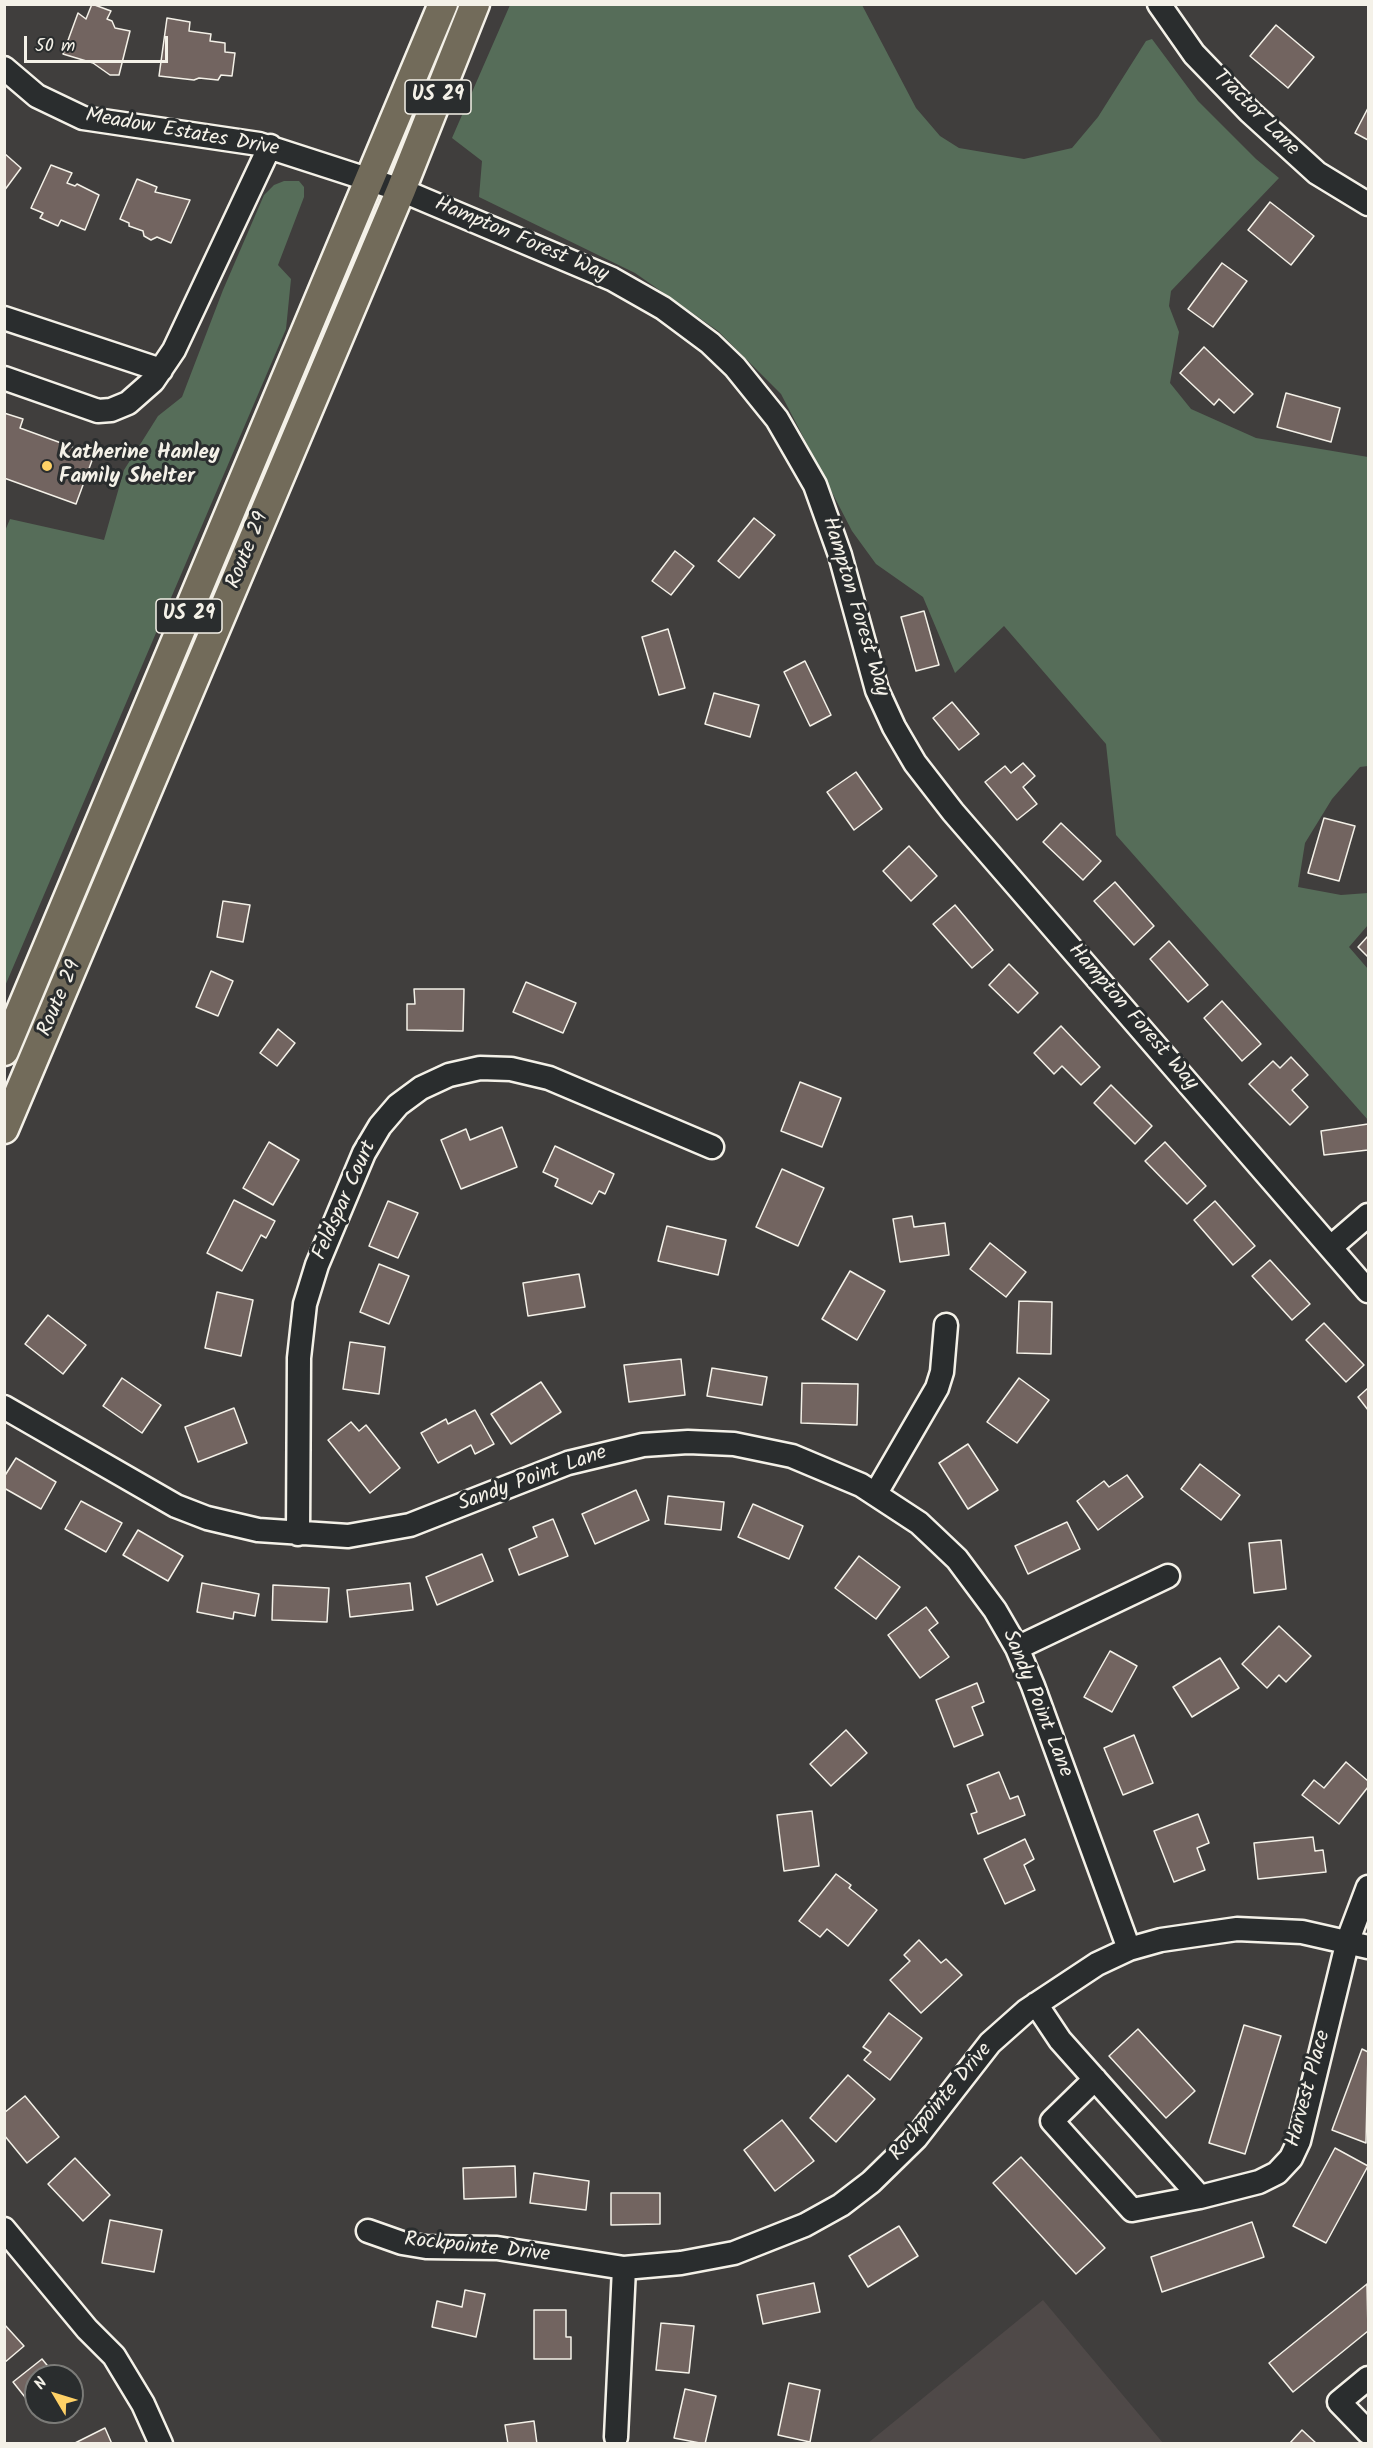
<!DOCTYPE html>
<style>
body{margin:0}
#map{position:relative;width:1373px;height:2448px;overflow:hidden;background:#403e3d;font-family:Kalam,sans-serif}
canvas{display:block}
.frame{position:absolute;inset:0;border:6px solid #f4f1e8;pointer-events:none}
.north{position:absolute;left:24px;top:2364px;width:60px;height:60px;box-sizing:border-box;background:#2a2d2e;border:2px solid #7b7b78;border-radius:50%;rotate:308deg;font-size:16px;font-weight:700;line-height:24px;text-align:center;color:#f4f1e8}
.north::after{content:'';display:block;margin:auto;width:21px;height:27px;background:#ffd166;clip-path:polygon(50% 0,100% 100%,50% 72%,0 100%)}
.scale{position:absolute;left:24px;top:36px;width:144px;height:27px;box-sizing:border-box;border:3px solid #f4f1e8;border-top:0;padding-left:8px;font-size:18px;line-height:21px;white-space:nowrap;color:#f4f1e8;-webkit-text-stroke:4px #2a2d2e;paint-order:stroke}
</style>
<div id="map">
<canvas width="1373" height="2448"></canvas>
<div class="frame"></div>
<div class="north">N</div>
<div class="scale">50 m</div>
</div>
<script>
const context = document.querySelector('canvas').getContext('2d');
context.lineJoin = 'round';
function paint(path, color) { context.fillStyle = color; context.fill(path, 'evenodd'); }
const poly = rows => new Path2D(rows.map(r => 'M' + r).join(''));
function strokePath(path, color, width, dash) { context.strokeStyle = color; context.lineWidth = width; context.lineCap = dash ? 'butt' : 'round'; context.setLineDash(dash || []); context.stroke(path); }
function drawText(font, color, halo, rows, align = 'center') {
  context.font = font + ' Kalam,sans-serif'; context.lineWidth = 6; context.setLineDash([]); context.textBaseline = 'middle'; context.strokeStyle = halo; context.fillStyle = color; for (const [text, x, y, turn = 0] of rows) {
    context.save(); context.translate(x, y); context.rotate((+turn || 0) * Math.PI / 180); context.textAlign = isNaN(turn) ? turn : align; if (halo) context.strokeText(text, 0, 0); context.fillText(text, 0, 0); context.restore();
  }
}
paint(poly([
 [1043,2300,1163,2443,868,2443]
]), '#4f4948');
paint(poly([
 [510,5,862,5,916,108,940,136,959,148,1024,159,1072,148,1098,117,1146,41,1152,39,1198,101,1256,159,1279,178,1171,291,1169,306,1179,332,1170,383,1191,409,1256,438,1368,457,1368,766,1360,767,1332,799,1305,843,1298,887,1341,895,1368,893,1368,925,1349,947,1368,969,1368,1120,1116,835,1106,744,1004,626,955,673,923,597,876,564,852,531,781,394,718,331,635,273,479,197,482,161,452,138],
 [284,181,299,181,304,187,304,197,278,265,291,279,286,329,5,986,5,531,10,519,104,540,124,470,158,416,182,397,223,290,264,195,274,185]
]), '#566d59');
const building = poly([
 [92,4,111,11,107,19,112,21,115,28,130,31,119,75,110,75,93,63,63,54,78,13,86,19,92,4],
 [167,18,190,22,189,31,211,34,210,41,225,43,225,52,235,53,232,76,221,75,218,80,199,78,194,80,159,76,167,18],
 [1276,25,1314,57,1288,88,1250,56,1276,25],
 [1368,108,1368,140,1355,133,1368,108],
 [4,153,21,168,4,191,4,153],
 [51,165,72,173,67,183,75,186,77,184,99,195,85,230,61,220,58,226,40,218,43,213,31,208,51,165],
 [137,179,157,187,155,192,190,200,171,243,157,237,151,240,144,236,143,231,129,226,129,223,120,219,137,179],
 [1270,202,1314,236,1291,265,1248,230,1270,202],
 [1222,263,1247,281,1213,327,1188,309,1222,263],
 [1204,347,1253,394,1234,413,1219,399,1214,405,1180,373,1204,347],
 [1286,393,1340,408,1331,442,1277,427,1286,393],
 [4,413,23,419,20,428,94,455,76,504,4,478,4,413],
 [754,518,775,535,739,578,718,561,754,518],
 [675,551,694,566,671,595,652,581,675,551],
 [924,611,939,665,916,671,901,617,924,611],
 [668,629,685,688,659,695,642,637,668,629],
 [805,661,831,715,810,726,784,672,805,661],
 [714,693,759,705,750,737,705,724,714,693],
 [952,702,979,734,959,750,933,718,952,702],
 [1023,763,1035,776,1023,787,1037,804,1017,820,985,782,1005,766,1011,773,1023,763],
 [856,772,882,809,854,830,827,792,856,772],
 [1324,818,1355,826,1339,881,1308,873,1324,818],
 [1061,823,1101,861,1083,880,1043,842,1061,823],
 [909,846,937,876,911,901,883,871,909,846],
 [1115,882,1154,926,1134,945,1094,901,1115,882],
 [223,901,250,905,243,942,217,937,223,901],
 [955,905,993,950,972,968,933,924,955,905],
 [1368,936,1368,957,1358,947,1368,936],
 [1169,941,1208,985,1188,1002,1150,959,1169,941],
 [1009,964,1038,993,1018,1013,989,985,1009,964],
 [211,971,233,981,218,1016,196,1007,211,971],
 [526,982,576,1003,563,1033,513,1012,526,982],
 [414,989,464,989,463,1031,407,1030,407,1004,415,1004,414,989],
 [1222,1001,1261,1044,1242,1061,1204,1018,1222,1001],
 [1061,1026,1100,1067,1081,1085,1062,1066,1054,1074,1034,1053,1061,1026],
 [278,1029,295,1043,277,1066,260,1053,278,1029],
 [1291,1057,1308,1075,1292,1090,1308,1107,1290,1125,1249,1084,1273,1061,1280,1068,1291,1057],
 [800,1082,841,1098,822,1147,781,1131,800,1082],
 [1111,1085,1152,1126,1135,1144,1094,1103,1111,1085],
 [1368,1124,1368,1150,1324,1155,1321,1131,1368,1124],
 [502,1127,517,1167,461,1189,441,1140,466,1129,470,1140,502,1127],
 [269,1142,299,1160,273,1205,243,1188,269,1142],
 [1165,1142,1206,1186,1187,1204,1145,1161,1165,1142],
 [555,1146,614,1174,605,1194,599,1191,592,1204,555,1186,558,1179,543,1172,555,1146],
 [782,1169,824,1188,798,1246,756,1227,782,1169],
 [234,1200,275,1221,266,1238,261,1235,242,1271,207,1253,234,1200],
 [388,1201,418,1213,398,1258,369,1246,388,1201],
 [1215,1201,1255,1246,1233,1265,1194,1220,1215,1201],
 [912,1216,914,1227,945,1223,949,1255,900,1262,893,1219,912,1216],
 [667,1226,726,1240,718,1275,658,1261,667,1226],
 [990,1243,1026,1272,1006,1297,970,1269,990,1243],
 [1270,1260,1310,1304,1292,1320,1252,1276,1270,1260],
 [379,1264,409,1276,389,1324,360,1312,379,1264],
 [850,1271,885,1291,857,1340,822,1319,850,1271],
 [579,1274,585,1307,528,1316,523,1283,579,1274],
 [217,1292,253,1300,241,1356,205,1348,217,1292],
 [1019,1301,1052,1302,1051,1354,1017,1353,1019,1301],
 [48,1315,86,1345,63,1374,25,1344,48,1315],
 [1324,1323,1364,1365,1346,1382,1306,1340,1324,1323],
 [350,1342,385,1347,379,1394,343,1389,350,1342],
 [681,1359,685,1395,629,1402,624,1365,681,1359],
 [712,1368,767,1377,762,1405,707,1396,712,1368],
 [122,1378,161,1405,142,1433,103,1406,122,1378],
 [1019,1378,1049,1400,1017,1443,987,1422,1019,1378],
 [541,1382,561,1412,511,1444,491,1414,541,1382],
 [802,1383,858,1384,857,1425,801,1423,802,1383],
 [1368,1388,1368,1410,1358,1397,1368,1388],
 [234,1408,247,1443,198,1462,185,1427,234,1408],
 [475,1410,494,1444,475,1454,471,1445,438,1463,421,1433,446,1419,448,1424,475,1410],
 [351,1422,359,1431,366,1425,400,1468,370,1493,328,1440,351,1422],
 [968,1444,998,1490,968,1509,939,1463,968,1444],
 [16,1458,56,1482,41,1509,4,1488,4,1477,16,1458],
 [1200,1464,1240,1495,1221,1520,1181,1489,1200,1464],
 [1127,1475,1143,1497,1098,1530,1077,1501,1104,1481,1109,1487,1127,1475],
 [636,1490,649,1520,595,1544,582,1514,636,1490],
 [668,1496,724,1502,721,1530,665,1524,668,1496],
 [81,1501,122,1523,106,1552,65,1529,81,1501],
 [753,1504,803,1526,789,1559,738,1537,753,1504],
 [553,1519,568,1556,519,1575,509,1549,537,1537,533,1527,553,1519],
 [1067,1522,1080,1549,1028,1574,1015,1546,1067,1522],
 [138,1530,183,1556,168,1581,123,1555,138,1530],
 [1281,1540,1286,1589,1254,1593,1249,1543,1281,1540],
 [482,1554,493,1581,437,1605,426,1577,482,1554],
 [859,1556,900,1587,876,1619,835,1588,859,1556],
 [202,1583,259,1594,255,1616,234,1612,233,1619,197,1612,202,1583],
 [410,1583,413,1610,350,1617,347,1590,410,1583],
 [273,1585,329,1588,327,1622,272,1620,273,1585],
 [926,1607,938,1623,929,1630,949,1657,920,1678,888,1635,926,1607],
 [1279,1626,1311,1656,1286,1682,1279,1675,1267,1688,1242,1664,1279,1626],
 [1110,1651,1137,1666,1112,1712,1084,1697,1110,1651],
 [1220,1658,1239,1688,1192,1717,1173,1687,1220,1658],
 [977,1683,984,1702,972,1707,983,1735,954,1747,936,1700,977,1683],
 [846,1730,867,1753,831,1786,810,1764,846,1730],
 [1134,1735,1153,1783,1123,1795,1104,1748,1134,1735],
 [1346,1762,1368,1781,1368,1787,1339,1824,1302,1795,1314,1780,1324,1788,1346,1762],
 [999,1772,1010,1799,1018,1796,1025,1815,978,1834,971,1814,977,1812,967,1785,999,1772],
 [812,1811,819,1866,784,1871,777,1815,812,1811],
 [1198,1814,1209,1843,1197,1848,1205,1870,1174,1882,1154,1831,1198,1814],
 [1313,1837,1315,1851,1323,1850,1326,1872,1258,1879,1254,1843,1313,1837],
 [1025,1839,1034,1859,1024,1865,1035,1890,1005,1904,984,1859,1025,1839],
 [836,1874,851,1885,849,1888,877,1910,848,1946,827,1929,820,1937,799,1921,836,1874],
 [919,1940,941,1963,946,1959,962,1975,921,2013,890,1980,910,1961,904,1955,919,1940],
 [889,2013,922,2038,890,2080,864,2060,871,2052,863,2047,889,2013],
 [1244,2025,1281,2036,1245,2154,1209,2143,1244,2025],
 [1138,2029,1195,2091,1166,2118,1109,2056,1138,2029],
 [1362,2049,1368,2052,1366,2143,1332,2130,1362,2049],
 [848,2075,875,2099,836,2142,810,2118,848,2075],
 [25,2096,59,2137,27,2163,4,2135,4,2113,25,2096],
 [782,2120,814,2161,775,2191,744,2150,782,2120],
 [1335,2148,1368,2166,1326,2243,1293,2226,1335,2148],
 [1021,2157,1105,2248,1076,2274,993,2183,1021,2157],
 [75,2158,110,2195,83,2221,48,2184,75,2158],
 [515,2166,516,2197,464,2199,463,2168,515,2166],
 [534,2173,589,2181,586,2210,530,2203,534,2173],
 [611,2193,660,2193,660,2224,611,2225,611,2193],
 [110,2220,162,2230,154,2272,102,2263,110,2220],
 [1252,2222,1264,2257,1162,2292,1151,2257,1252,2222],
 [899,2226,918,2256,868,2287,849,2256,899,2226],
 [814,2283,820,2312,763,2324,757,2295,814,2283],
 [1367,2284,1368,2331,1293,2392,1269,2363,1367,2284],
 [465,2290,485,2294,476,2337,432,2327,437,2301,462,2307,465,2290],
 [534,2310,566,2310,566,2337,571,2337,571,2359,534,2359,534,2310],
 [661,2323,694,2326,689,2373,656,2370,661,2323],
 [4,2324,24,2346,4,2363,4,2324],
 [42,2359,56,2376,36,2376,36,2411,13,2382,42,2359],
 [789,2383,820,2390,810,2442,778,2435,789,2383],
 [685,2389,716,2396,705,2444,674,2438,685,2389],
 [534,2421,537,2444,508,2444,505,2425,534,2421],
 [105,2428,112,2444,73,2444,105,2428],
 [1302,2430,1317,2444,1289,2444,1302,2430]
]);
paint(building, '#726460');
strokePath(building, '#f4f1e8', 1.5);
const minor = poly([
 [1159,4,1194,54,1250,112,1317,173,1368,204],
 [4,68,37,96,83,118,259,144,401,190,612,279,663,308,710,343,735,367,777,419,815,485,840,555,877,690,894,727,915,763,953,812,1368,1291],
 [4,318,161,370],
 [4,378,98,411,111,410,128,403,153,381,174,350,270,146],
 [1331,1247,1368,1215],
 [4,1407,176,1506,207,1518,258,1530,348,1536,410,1525,568,1463,643,1445,688,1442,734,1444,792,1456,861,1485,919,1523,937,1540,957,1559,995,1610,1017,1648,1033,1686,1129,1949],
 [876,1493,937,1388,942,1372,946,1325],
 [298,1534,299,1358,305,1304,317,1265,364,1153,380,1126,398,1105,421,1088,449,1075,480,1068,511,1069,549,1078,712,1147],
 [1017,1648,1168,1576],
 [1036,2004,1060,2040,1200,2197,1259,2182,1277,2173,1291,2158,1299,2141,1348,1940,1368,1887],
 [1095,2079,1052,2121,1132,2210,1200,2197],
 [4,2229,87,2329,114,2356,143,2404,161,2444],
 [368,2231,402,2243,426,2247,497,2248,624,2268,681,2263,734,2253,805,2225,841,2205,871,2182,916,2138,990,2043,1026,2011,1097,1964,1129,1949,1161,1940,1237,1929,1302,1932,1368,1947],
 [1368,2378,1339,2402,1368,2432],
 [616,2437,624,2268]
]);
const major = poly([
 [4,1051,443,4],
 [4,1129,401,190,475,4]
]);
strokePath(minor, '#f4f1e8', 27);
strokePath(major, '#f4f1e8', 33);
strokePath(minor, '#2a2d2e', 22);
strokePath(major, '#726b5a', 28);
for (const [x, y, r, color] of [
 [47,466,6,"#ffd166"]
]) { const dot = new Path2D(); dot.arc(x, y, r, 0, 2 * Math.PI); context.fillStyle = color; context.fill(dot); strokePath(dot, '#2a2d2e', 2); }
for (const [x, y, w] of [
 [438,97,66],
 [189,616,66]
]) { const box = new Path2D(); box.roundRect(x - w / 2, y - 17, w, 34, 4.5); context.fillStyle = '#2a2d2e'; context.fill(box); strokePath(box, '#f4f1e8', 1.5); }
drawText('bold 20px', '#f4f1e8', null, [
 ["US 29",438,97],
 ["US 29",189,616]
]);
drawText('21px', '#f4f1e8', '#2a2d2e', [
 ["Tractor Lane",1255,114,45],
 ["Meadow Estates Drive",182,134,10],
 ["Hampton Forest Way",521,241,23],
 ["Route 29",249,551,-68],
 ["Hampton Forest Way",854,607,73],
 ["Route 29",61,999,-67],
 ["Hampton Forest Way",1132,1018,49],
 ["Feldspar Court",346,1201,-66],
 ["Sandy Point Lane",533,1480,-20],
 ["Sandy Point Lane",1036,1704,68],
 ["Harvest Place",1310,2089,-75],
 ["Rockpointe Drive",942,2103,-50],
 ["Rockpointe Drive",477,2249,6]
]);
drawText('bold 21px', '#f4f1e8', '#2a2d2e', [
 ["Katherine Hanley",59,454],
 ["Family Shelter",59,478]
], 'left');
</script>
